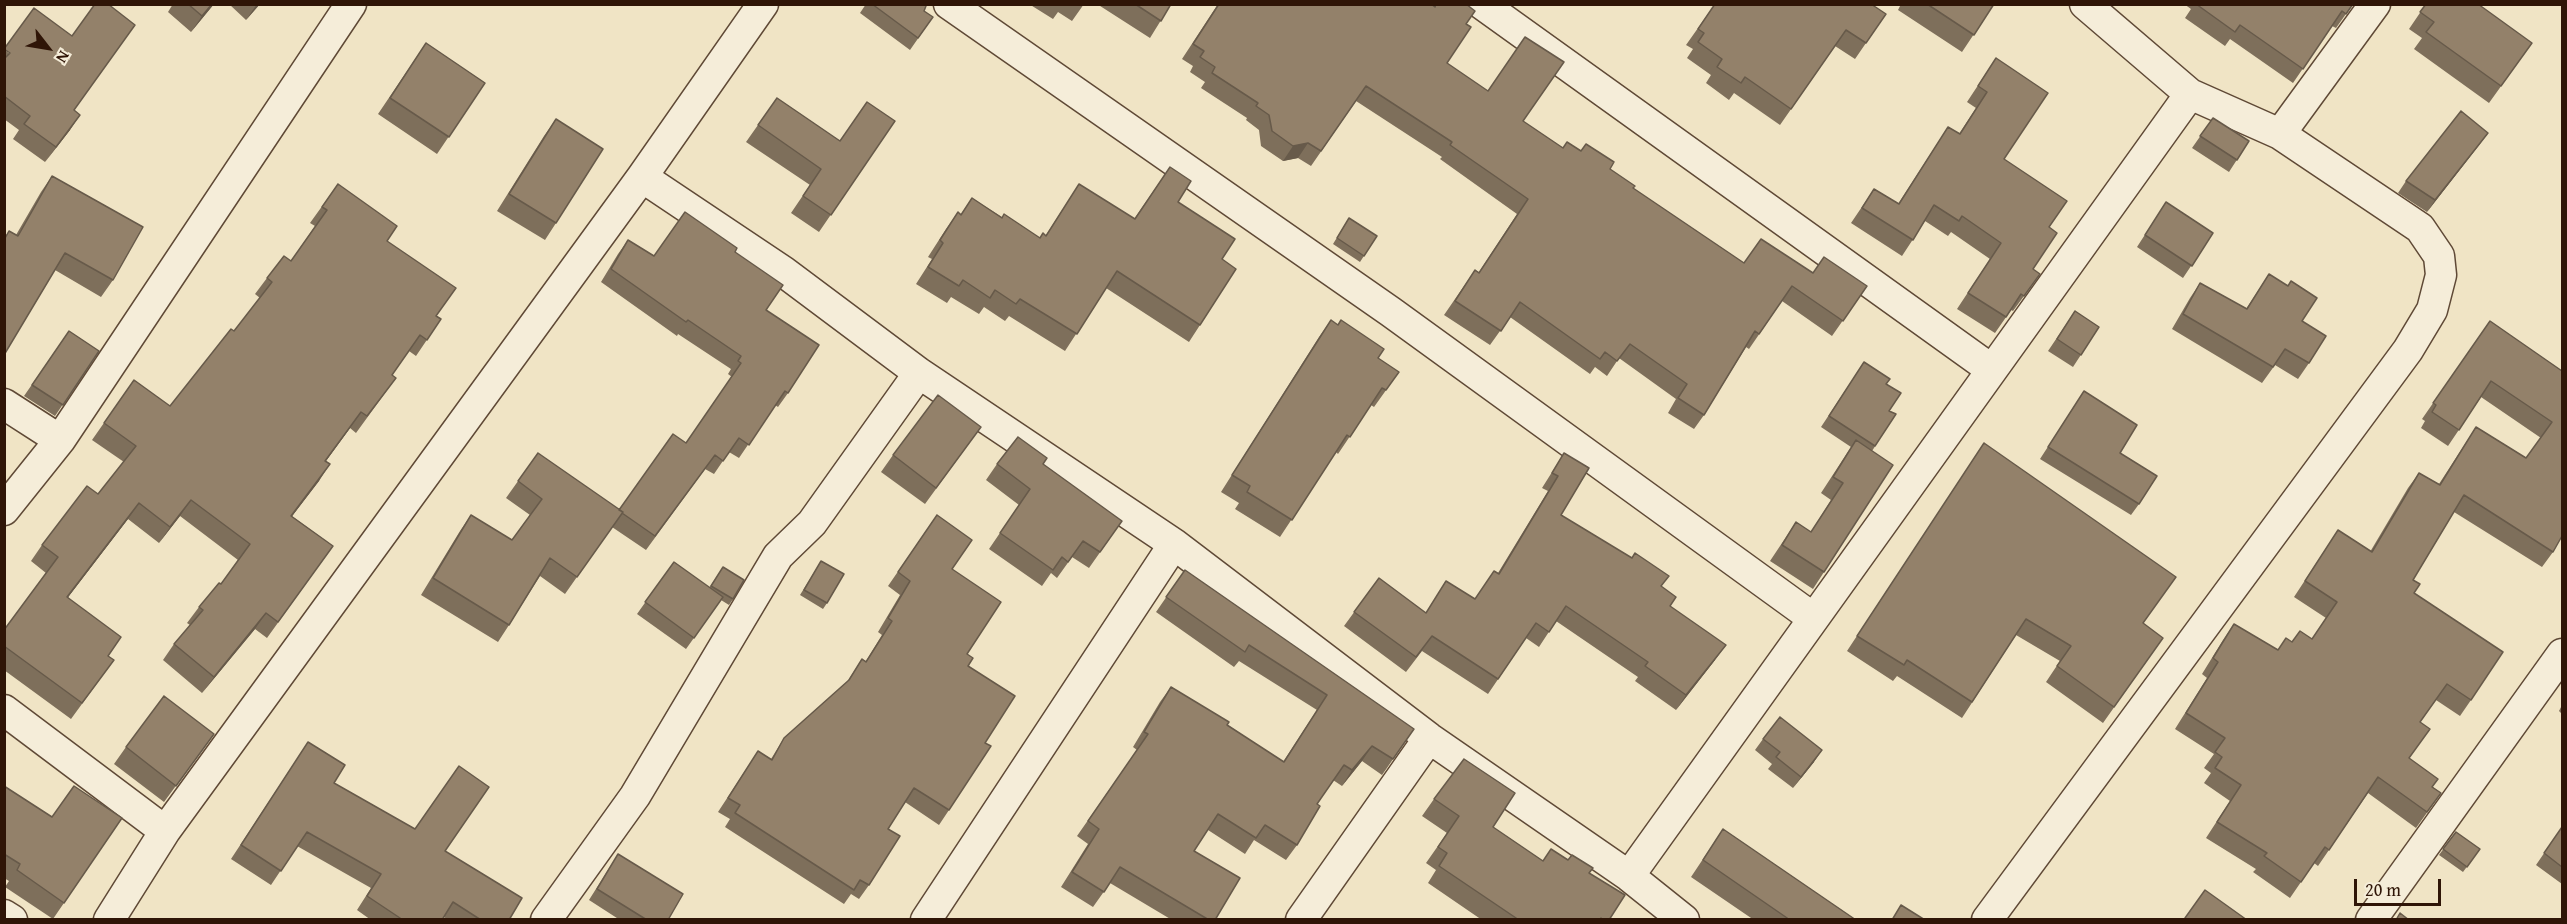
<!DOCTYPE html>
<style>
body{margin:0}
#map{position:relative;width:2567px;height:924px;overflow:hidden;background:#f0e4c5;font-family:"Gentium Book Plus",serif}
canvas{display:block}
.frame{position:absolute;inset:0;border:6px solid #2f1507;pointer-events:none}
.north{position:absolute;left:18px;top:18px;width:60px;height:60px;-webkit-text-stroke:4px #f5edd9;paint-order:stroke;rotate:121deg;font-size:16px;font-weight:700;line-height:24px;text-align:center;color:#2f1507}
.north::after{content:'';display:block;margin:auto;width:21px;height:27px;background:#2f1507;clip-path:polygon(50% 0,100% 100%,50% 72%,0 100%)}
.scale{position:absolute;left:2354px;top:879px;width:87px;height:27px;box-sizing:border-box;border:3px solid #2f1507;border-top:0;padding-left:8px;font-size:18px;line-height:21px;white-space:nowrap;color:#2f1507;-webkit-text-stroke:4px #f5edd9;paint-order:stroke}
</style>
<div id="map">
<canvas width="2567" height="924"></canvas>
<div class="frame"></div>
<div class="north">N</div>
<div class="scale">20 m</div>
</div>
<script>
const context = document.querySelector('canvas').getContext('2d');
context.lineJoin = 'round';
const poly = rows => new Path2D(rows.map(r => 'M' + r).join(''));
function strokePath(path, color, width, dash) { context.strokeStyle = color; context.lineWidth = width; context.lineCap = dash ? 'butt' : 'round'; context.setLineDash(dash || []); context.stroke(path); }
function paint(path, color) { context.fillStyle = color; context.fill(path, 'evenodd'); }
const street = poly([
 [949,4,1391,312,1813,618],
 [1482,4,1992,370],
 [2085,4,2190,94],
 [642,177,784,272,919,373,1174,544,1429,738,1629,876,1684,920],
 [4,404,60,440],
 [4,510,60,440,351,4],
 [4,710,165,831],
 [1629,876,2190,94,2280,134,2375,4],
 [4,915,12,920],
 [109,920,165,831,642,177,763,4],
 [546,920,635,796,778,556,812,523,919,373],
 [926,920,1174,544],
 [1301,920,1429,738],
 [1987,920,2408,350,2432,310,2441,275,2439,256,2420,228,2280,134],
 [2371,920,2562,654]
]);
strokePath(street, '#5f4936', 33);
strokePath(street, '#f5edd9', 30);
paint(poly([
 [173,4,214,4,191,32,168,12],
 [229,4,260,4,246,20],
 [866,4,924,4,924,11,933,17,910,50,860,13],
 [1029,4,1084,4,1072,21,1058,12,1053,19],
 [1097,4,1171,4,1150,38],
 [1218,4,1431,4,1466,24,1447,63,1523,121,1563,148,1610,169,1633,188,1744,263,1812,273,1867,286,1832,336,1782,301,1749,349,1746,347,1704,415,1694,429,1668,413,1676,399,1619,358,1607,376,1595,367,1590,374,1510,317,1490,345,1444,315,1475,270,1479,272,1517,214,1440,159,1442,157,1356,101,1311,166,1298,158,1283,161,1261,146,1259,130,1246,120,1247,118,1201,88,1205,82,1190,72,1193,66,1182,59],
 [1715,4,1886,14,1855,59,1835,46,1780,125,1734,93,1729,100,1706,83,1711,75,1687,58,1693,49,1686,45],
 [1901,4,1994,4,1962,52,1898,10],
 [2184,4,2353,4,2336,28,2332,26,2293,83,2230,39,2225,46,2185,18,2191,9],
 [2426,4,2532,43,2489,103,2414,49,2422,38,2409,29],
 [426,43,485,83,437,154,378,114],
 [4,49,74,110,70,130,45,162,13,139,19,130,4,119],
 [1996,58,2004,159,2049,227,2033,269,2040,274,2013,311,2011,310,1995,333,1957,309,1990,259,1951,232,1948,236,1925,221,1902,256,1851,223,1874,189,1898,204,1948,127,1959,134,1976,108,1967,102],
 [777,98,840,141,895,121,819,232,791,213,810,185,746,142],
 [2213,118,2249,141,2229,172,2192,148],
 [556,119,556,223,545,240,497,211,544,136],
 [2488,133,2427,212,2398,193,2406,181],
 [1170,167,1178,202,1222,259,1200,325,1189,342,1106,288,1065,351,1009,316,1005,321,984,307,979,314,951,297,947,303,916,284,932,259,928,257,946,229,958,212,961,214,972,198,1002,217,1040,238,1046,235,1079,184,1134,219],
 [52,176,113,280,101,297,55,270,4,355,4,238,9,231,16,235,41,192],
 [338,184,387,241,436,316,441,319,416,356,409,351,392,375,396,378,356,433,350,428,326,461,319,481,292,516,333,546,267,638,255,629,202,693,163,660,174,644,190,625,187,623,199,607,221,584,238,560,180,516,159,543,128,519,68,597,108,656,114,660,71,719,4,670,4,630,46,573,31,561,42,545,98,494,124,462,92,440,134,380,170,406,234,331,260,298,255,294,267,278,291,261,315,226,310,223],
 [2166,202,2213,233,2183,278,2137,247],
 [1349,218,1377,236,1360,262,1333,244],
 [628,240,654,256,735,252,766,310,788,393,778,407,775,405,739,458,729,452,714,474,705,469,646,550,612,527,565,594,540,576,509,625,498,642,421,595,460,531,471,515,512,540,530,515,506,498,538,453,619,510,686,443,732,377,728,374,731,369,678,334,677,336,601,282,618,254],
 [2269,274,2302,321,2309,363,2298,379,2275,365,2262,383,2172,329,2190,298,2200,283,2246,309],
 [2075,311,2099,327,2073,367,2048,351],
 [1331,320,1378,358,1399,372,1374,407,1371,405,1338,454,1336,452,1280,537,1235,509,1239,503,1221,492,1319,337],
 [2490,321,2562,371,2553,552,2542,567,2454,512,2413,580,2414,593,2471,700,2460,716,2436,700,2420,722,2409,758,2433,787,2441,793,2416,828,2368,793,2318,866,2314,863,2290,898,2253,872,2256,869,2206,838,2230,801,2204,783,2211,773,2204,768,2214,754,2175,729,2207,678,2202,674,2223,640,2234,624,2278,650,2292,642,2312,639,2326,618,2294,597,2338,530,2370,552,2408,488,2419,473,2439,484,2476,427,2526,458,2541,438,2481,397,2448,446,2421,428,2425,421,2422,419],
 [69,331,99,351,55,416,24,396],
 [1864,362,1886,384,1889,411,1896,414,1872,451,1824,572,1813,589,1770,561,1796,522,1811,532,1831,500,1821,493,1851,447,1821,427],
 [2084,391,2120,453,2139,504,2131,515,2040,459],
 [981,427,925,504,881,472,893,455],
 [1984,443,2143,623,2163,638,2103,723,2046,682,2060,661,2016,635,1962,718,1897,676,1893,681,1847,651],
 [1564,453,1561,515,1661,586,1670,606,1715,660,1676,710,1635,681,1638,677,1556,621,1539,647,1526,638,1488,694,1422,651,1406,672,1344,626,1379,578,1426,613,1446,581,1475,599,1498,573,1548,491,1542,488],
 [997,464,1043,464,1122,521,1089,568,1072,557,1057,578,1051,573,1042,586,989,549,1019,505,986,480],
 [937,515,952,569,968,666,985,743,949,810,939,825,905,802,888,829,869,885,859,899,851,894,844,904,725,827,730,819,718,812,758,751,771,759,784,738,847,682,862,659,866,661,882,635,878,632,900,595,888,586],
 [821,561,827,603,823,609,800,595],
 [674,562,709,588,723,567,733,599,729,605,721,600,686,649,637,614],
 [1185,570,1414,729,1382,775,1362,761,1342,786,1333,780,1317,804,1297,845,1286,860,1254,840,1245,854,1208,830,1194,851,1215,920,1172,920,1110,883,1093,907,1061,887,1088,844,1077,836,1137,750,1133,747,1160,702,1171,687,1283,762,1317,710,1239,661,1234,667,1156,612],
 [2562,705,2562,714,2559,711],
 [214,734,164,802,114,764,126,747],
 [1763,739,1814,762,1793,788,1768,769,1772,764,1755,750],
 [308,742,334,783,445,851,509,920,448,920,444,917,442,920,371,920,357,910,371,888,297,846,271,885,231,859],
 [4,786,52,817,122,818,53,919,5,887,9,881,4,878],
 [1434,799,1493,827,1543,861,1551,849,1589,873,1609,920,1482,920,1428,883,1436,870,1426,863,1447,833,1422,816],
 [2562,827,2562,884,2536,865],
 [1723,829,1856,920,1754,920,1691,877],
 [2456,832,2480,849,2463,872,2439,855],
 [618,854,668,920,620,920,589,900]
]), '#7e6f5b');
paint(poly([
 [212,4,214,4,191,32,202,16],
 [257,4,260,4,246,20],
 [80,115,70,130,45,162,56,147],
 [2488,133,2480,144,2427,212,2435,200],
 [1308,143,1298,158,1283,161,1293,146],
 [361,412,350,428,314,477,325,461],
 [330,464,319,481,280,532,291,516],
 [191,500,180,516,159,543,170,527],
 [139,503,128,519,56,613,67,597],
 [266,613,255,629,202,693,214,677],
 [1726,645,1715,660,1676,710,1686,695],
 [1372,746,1362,761,1342,786,1352,770],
 [1822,750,1814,762,1793,788,1801,777]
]), '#675a4a');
const building = poly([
 [95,4,108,4,135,25,74,110,80,115,56,147,24,124,30,116,4,96,4,59,10,53,4,49,34,8,72,36,95,4],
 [188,4,212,4,202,16,188,4],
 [872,4,924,4,926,6,924,11,933,17,918,38,872,4],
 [1135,4,1171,4,1161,21,1135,4],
 [1219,4,1431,4,1435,7,1436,4,1466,4,1475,11,1466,24,1471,27,1447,63,1488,91,1525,37,1564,62,1523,121,1563,148,1567,142,1581,151,1586,144,1614,162,1610,169,1635,186,1633,188,1744,263,1761,239,1813,273,1824,257,1867,286,1843,321,1792,286,1759,334,1755,331,1704,415,1678,398,1687,384,1630,344,1617,361,1605,352,1600,359,1520,302,1501,331,1455,301,1475,270,1479,273,1528,199,1450,145,1452,142,1366,86,1321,151,1308,143,1293,146,1272,131,1269,115,1256,106,1258,103,1212,73,1215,67,1200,57,1204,51,1193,44,1219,4],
 [1715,4,1871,4,1886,14,1866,43,1846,30,1791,109,1745,77,1741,83,1717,67,1722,59,1698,42,1704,33,1698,29,1715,4],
 [1927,4,1994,4,1974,35,1927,4],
 [2196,4,2353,4,2346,14,2342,11,2303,69,2240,25,2235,32,2196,4],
 [2426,4,2478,4,2532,43,2501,86,2426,32,2434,22,2420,12,2426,4],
 [426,43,485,83,449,137,390,98,426,43],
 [1996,58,2048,93,2004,159,2067,201,2049,227,2057,233,2033,269,2040,274,2024,296,2021,294,2006,317,1968,293,2001,243,1962,216,1959,221,1934,205,1913,240,1862,208,1874,189,1899,204,1948,127,1960,134,1987,92,1978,86,1996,58],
 [777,98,840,141,867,102,895,121,831,215,803,196,821,169,758,125,777,98],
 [2461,111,2488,133,2435,200,2406,181,2461,111],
 [2213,118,2249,141,2237,160,2200,136,2213,118],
 [556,119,603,149,556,223,509,194,556,119],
 [1170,167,1191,181,1178,202,1235,239,1222,259,1236,269,1200,325,1117,271,1077,334,1020,299,1016,304,995,290,990,298,963,280,959,286,928,267,943,243,940,240,958,212,961,215,972,198,1002,218,1004,214,1040,238,1043,233,1046,236,1079,184,1135,219,1170,167],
 [52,176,143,227,113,280,65,253,4,355,4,240,9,231,18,236,52,176],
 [338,184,397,226,387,241,456,288,436,316,441,319,427,340,420,335,392,375,396,378,367,416,361,412,325,461,330,464,291,516,333,546,278,622,266,613,214,677,174,644,203,610,199,607,219,583,221,584,250,544,191,500,170,527,139,503,67,597,121,637,108,656,114,660,82,703,4,646,4,630,58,557,42,545,87,486,98,494,136,446,104,423,134,380,170,406,231,329,234,331,272,282,267,278,284,256,291,261,327,210,322,207,338,184],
 [2166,202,2213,233,2192,266,2145,235,2166,202],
 [685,212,737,248,735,252,783,285,766,310,819,345,788,393,785,391,749,445,739,438,723,461,715,455,655,536,622,513,623,512,619,510,673,434,686,443,741,363,738,361,741,356,688,320,686,322,611,269,628,240,654,256,685,212],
 [1349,218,1377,236,1364,256,1337,238,1349,218],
 [2269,274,2288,286,2291,281,2317,298,2302,321,2326,336,2309,363,2285,349,2273,367,2183,314,2200,283,2247,309,2269,274],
 [2075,311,2099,327,2081,355,2057,339,2075,311],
 [1331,320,1338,325,1341,320,1384,349,1378,358,1399,372,1386,390,1382,388,1350,437,1347,435,1292,520,1247,492,1250,486,1232,475,1331,320],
 [2490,321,2562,371,2562,536,2553,552,2464,495,2413,580,2420,584,2414,593,2503,652,2471,700,2447,684,2420,722,2430,729,2409,758,2438,779,2432,787,2441,793,2427,812,2378,777,2329,850,2325,847,2301,882,2264,856,2267,853,2217,822,2241,785,2215,768,2222,757,2215,752,2225,738,2186,713,2218,662,2213,658,2234,624,2278,650,2286,638,2292,642,2300,631,2312,639,2337,602,2305,581,2338,530,2372,552,2419,473,2440,485,2476,427,2526,458,2552,422,2491,381,2459,430,2432,412,2436,405,2433,403,2490,321],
 [69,331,99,351,63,405,32,385,69,331],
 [1864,362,1890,379,1886,384,1901,393,1889,411,1896,414,1875,446,1829,416,1864,362],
 [2084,391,2137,425,2120,453,2157,476,2139,504,2048,447,2084,391],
 [938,395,981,427,936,488,893,455,938,395],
 [1018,437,1047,458,1043,464,1122,521,1100,552,1083,541,1068,562,1062,557,1053,570,1000,533,1030,489,997,464,1018,437],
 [1856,440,1893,465,1824,572,1782,545,1796,522,1811,532,1843,483,1833,477,1856,440],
 [1984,443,2176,577,2143,623,2163,638,2114,707,2057,666,2071,646,2026,619,1972,702,1907,660,1904,665,1857,636,1984,443],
 [538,453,623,512,577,577,550,558,509,625,433,578,471,515,512,540,542,499,518,481,538,453],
 [1564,453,1589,468,1561,515,1632,558,1635,553,1669,576,1661,586,1676,597,1670,606,1726,645,1686,695,1645,666,1648,662,1566,606,1549,632,1536,623,1498,679,1432,636,1416,657,1354,612,1379,578,1426,613,1446,581,1475,599,1494,571,1499,574,1558,476,1552,473,1564,453],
 [937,515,972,540,952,569,1001,602,967,654,973,658,968,666,1015,696,985,743,991,746,949,810,914,788,888,829,900,836,869,885,860,880,854,890,735,813,740,805,728,798,758,751,772,760,784,738,849,680,862,659,866,662,892,621,888,618,910,581,898,572,937,515],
 [821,561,844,574,827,603,804,590,821,561],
 [674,562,723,597,694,638,645,602,674,562],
 [723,567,744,580,733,599,711,586,723,567],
 [1185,570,1414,729,1393,759,1372,746,1352,770,1344,765,1317,804,1320,806,1297,845,1265,825,1256,838,1218,814,1194,851,1240,878,1215,920,1209,920,1120,867,1104,892,1072,872,1099,829,1088,821,1148,734,1144,732,1171,687,1229,722,1227,725,1284,762,1327,695,1249,645,1245,652,1166,597,1185,570],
 [164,696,214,734,176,786,126,747,164,696],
 [1780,717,1822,750,1801,777,1776,757,1780,752,1763,739,1780,717],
 [308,742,345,765,334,783,415,829,459,766,489,787,445,851,522,898,509,920,481,920,453,902,442,920,403,920,367,896,381,874,307,832,281,871,241,845,308,742],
 [1464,759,1515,793,1493,827,1543,861,1551,849,1568,860,1572,855,1593,868,1589,873,1625,895,1609,920,1604,920,1601,918,1600,920,1519,920,1439,866,1447,853,1438,847,1459,816,1434,799,1464,759],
 [4,786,52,817,74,786,122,818,64,903,17,870,20,864,4,854,4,786],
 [2562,827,2562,867,2544,853,2562,827],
 [1723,829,1856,920,1790,920,1703,860,1723,829],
 [2456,832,2480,849,2467,867,2443,849,2456,832],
 [618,854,683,894,668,920,647,920,597,889,618,854],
 [2205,890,2247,920,2187,920,2185,918,2205,890],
 [1901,905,1925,920,1892,920,1901,905],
 [2400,913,2409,920,2396,920,2400,913]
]);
paint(building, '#93816a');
strokePath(building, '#675a4a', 1.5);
</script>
